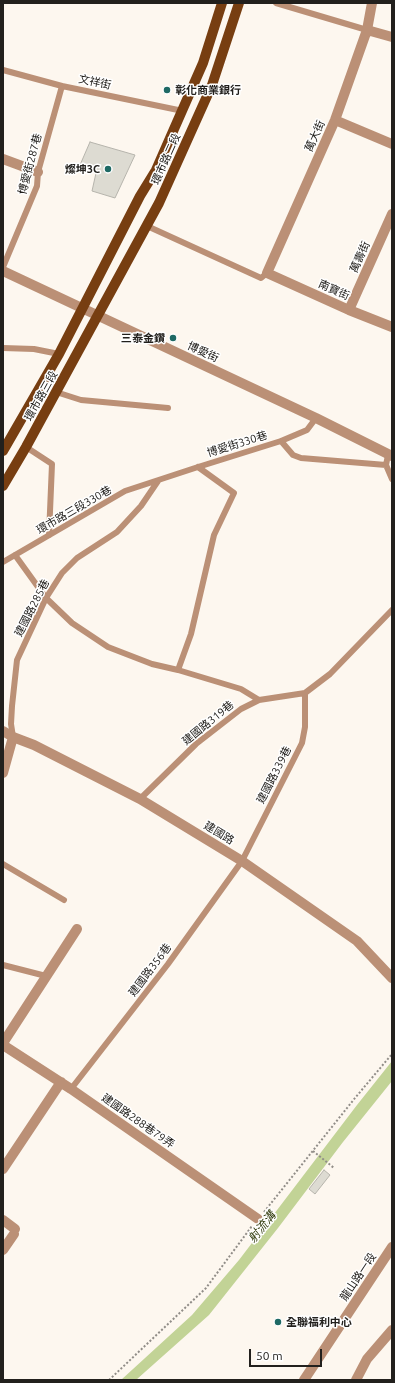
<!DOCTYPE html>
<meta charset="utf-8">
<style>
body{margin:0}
#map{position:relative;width:395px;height:1383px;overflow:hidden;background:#fdf7ef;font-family:Ubuntu,sans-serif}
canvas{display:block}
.frame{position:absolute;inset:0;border:4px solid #22201d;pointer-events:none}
.scale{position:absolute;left:249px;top:1349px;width:73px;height:18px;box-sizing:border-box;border:2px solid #22201d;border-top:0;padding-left:5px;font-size:12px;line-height:14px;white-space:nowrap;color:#22201d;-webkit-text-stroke:3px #fff;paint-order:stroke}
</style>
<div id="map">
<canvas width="395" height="1383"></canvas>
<div class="frame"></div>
<div class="scale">50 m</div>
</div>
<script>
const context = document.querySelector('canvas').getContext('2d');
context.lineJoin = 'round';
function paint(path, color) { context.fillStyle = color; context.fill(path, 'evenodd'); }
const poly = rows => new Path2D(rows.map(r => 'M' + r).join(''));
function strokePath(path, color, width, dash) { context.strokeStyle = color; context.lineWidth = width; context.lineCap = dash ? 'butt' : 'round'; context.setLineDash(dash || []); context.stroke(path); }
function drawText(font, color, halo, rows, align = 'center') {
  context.font = font + ' Ubuntu,"Noto Sans TC",sans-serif'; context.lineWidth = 3; context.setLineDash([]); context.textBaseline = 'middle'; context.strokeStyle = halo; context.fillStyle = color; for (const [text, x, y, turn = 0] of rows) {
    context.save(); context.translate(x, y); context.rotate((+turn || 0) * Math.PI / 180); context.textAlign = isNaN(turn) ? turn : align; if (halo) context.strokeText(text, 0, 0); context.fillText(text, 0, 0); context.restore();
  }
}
paint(poly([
 [392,1061,392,1081,343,1142,278,1228,209,1315,136,1380,121,1380,192,1315,239,1260,357,1105]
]), '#c2d396');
const building = poly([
 [90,142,135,155,115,198,92,191,96,173,80,165,90,142],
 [324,1170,330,1175,315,1194,309,1189,324,1170]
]);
paint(building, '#dddbd2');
strokePath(building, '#b6b4ac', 1);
strokePath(poly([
 [313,1151,334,1168],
 [264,1212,355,1098,392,1054],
 [109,1380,206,1288,252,1226]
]), '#918d88', 2, [2, 2]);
strokePath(poly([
 [276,3,367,30],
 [3,70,62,86,183,111],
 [147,226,261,278,267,273],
 [3,267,37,186,38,172,62,86],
 [3,348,34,349,59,354],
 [56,392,81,400,168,408],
 [281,441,293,455,301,458,386,465],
 [26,447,52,464,49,535],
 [388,455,386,465,392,479],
 [15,555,46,598,72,623,108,647,152,664,178,670,241,689,259,700],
 [3,562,125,491,198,467,281,441,307,430,316,418],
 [178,670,191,634,214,535,234,493,198,467],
 [13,737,11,724,12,706,17,660,46,598,62,573,77,558,117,532,141,506,158,481],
 [140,799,196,744,241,709,259,700,305,693,330,674,392,610],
 [3,864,64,900],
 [3,965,46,976],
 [71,1089,168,964,242,861,302,743,305,727,305,693]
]), '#bb9076', 6);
strokePath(poly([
 [372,3,367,30,335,120,267,273,349,310,392,327],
 [367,30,392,37],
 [335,120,392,144],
 [3,159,38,172],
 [349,310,392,214],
 [3,1043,77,929],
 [3,1045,71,1089,258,1219],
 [3,1169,61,1082],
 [3,1220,15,1229],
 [3,1250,14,1234],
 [356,1380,367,1359,392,1330]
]), '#bb9076', 10);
strokePath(poly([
 [3,271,316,418,392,456],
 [3,731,13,737,34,745,140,799,242,861,357,941,392,978],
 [3,773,13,737],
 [304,1380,392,1247]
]), '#bb9076', 10);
strokePath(poly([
 [3,451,59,354,140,196,156,170,203,63,222,3],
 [3,486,26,447,159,203,212,85,239,3]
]), '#773e11', 10);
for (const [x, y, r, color] of [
 [167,90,4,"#1e6964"],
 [108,169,4,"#1e6964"],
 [173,338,4,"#1e6964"],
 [278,1322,4,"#1e6964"]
]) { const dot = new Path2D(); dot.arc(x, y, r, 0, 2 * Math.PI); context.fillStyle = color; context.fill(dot); strokePath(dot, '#fff', 1.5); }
drawText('11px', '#22201d', '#fff', [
 ["文祥街",95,82,12],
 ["萬大街",315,136,-66],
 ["環市路二段",166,159,-66],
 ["博愛街287巷",30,164,-75],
 ["萬壽街",360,257,-66],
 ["南寶街",334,290,24],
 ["博愛街",203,352,25],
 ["環市路三段",41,396,-61],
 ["博愛街330巷",237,444,-17],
 ["環市路三段330巷",74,510,-30],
 ["建國路285巷",32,608,-63],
 ["建國路319巷",208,723,-39],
 ["建國路339巷",274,775,-63],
 ["建國路",219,833,31],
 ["建國路356巷",150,970,-53],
 ["建國路288巷79弄",138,1121,35],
 ["龍山路一段",358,1277,-56]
]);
drawText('bold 11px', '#22201d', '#fff', [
 ["彰化商業銀行",175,90],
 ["燦坤3C",100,169,"right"],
 ["三泰金鑽",165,338,"right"],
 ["全聯福利中心",286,1322]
], 'left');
drawText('italic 12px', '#333d0f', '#fff', [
 ["射流溝",262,1227,-51]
]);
</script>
